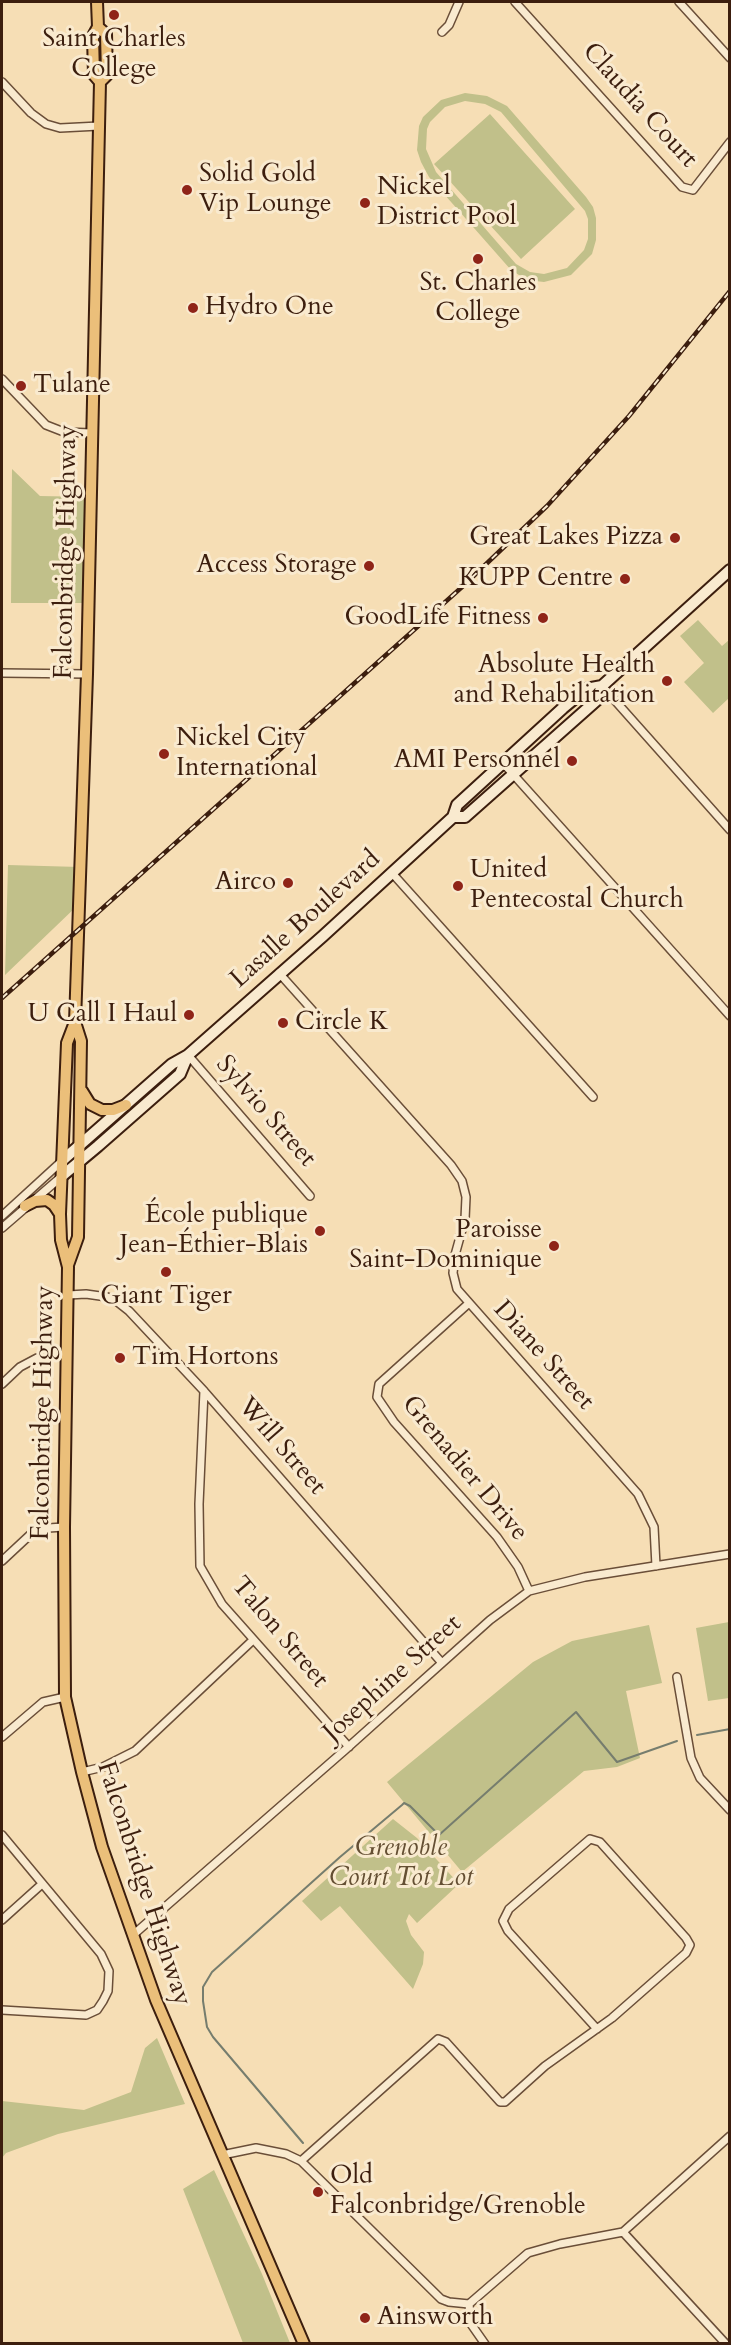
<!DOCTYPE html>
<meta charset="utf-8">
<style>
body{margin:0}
#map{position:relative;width:731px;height:2345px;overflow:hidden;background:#f6deb5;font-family:Cardo,serif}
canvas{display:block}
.frame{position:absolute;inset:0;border:3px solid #3c1e0e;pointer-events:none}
</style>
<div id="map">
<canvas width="731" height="2345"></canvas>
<div class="frame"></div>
</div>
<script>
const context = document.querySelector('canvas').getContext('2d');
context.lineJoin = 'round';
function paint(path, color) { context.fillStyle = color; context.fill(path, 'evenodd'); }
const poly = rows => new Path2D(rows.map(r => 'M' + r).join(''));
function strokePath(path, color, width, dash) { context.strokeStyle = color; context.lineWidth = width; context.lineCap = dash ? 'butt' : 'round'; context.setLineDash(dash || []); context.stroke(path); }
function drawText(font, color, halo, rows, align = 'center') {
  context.font = font + ' Cardo,serif'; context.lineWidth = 6; context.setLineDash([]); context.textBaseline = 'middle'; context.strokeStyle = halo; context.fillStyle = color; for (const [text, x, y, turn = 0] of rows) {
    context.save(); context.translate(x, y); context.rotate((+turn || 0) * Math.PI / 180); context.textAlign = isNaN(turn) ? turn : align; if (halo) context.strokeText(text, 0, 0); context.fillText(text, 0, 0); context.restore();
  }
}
paint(poly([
 [465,93,487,96,507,106,586,197,593,207,596,218,596,240,592,254,571,275,544,282,527,280,511,270,429,177,421,162,417,150,419,126,423,117,441,100],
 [465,101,485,104,501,112,585,211,588,219,588,239,584,250,567,268,544,274,530,272,516,264,436,172,426,149,427,129,430,122,445,107],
 [490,114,575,209,521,259,434,164],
 [12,469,40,496,91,497,89,603,11,603],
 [698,620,722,646,729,640,729,698,713,713,684,682,704,663,680,636],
 [8,865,80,867,78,905,5,975],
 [729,1622,729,1698,708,1701,696,1628],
 [649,1625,662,1683,626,1691,640,1758,617,1767,584,1771,462,1872,387,1782,533,1662,572,1641],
 [393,1819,417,1838,459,1884,417,1923,409,1914,406,1921,411,1935,424,1952,423,1964,413,1989,340,1906,321,1921,302,1901],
 [157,2038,185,2104,58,2134,6,2153,2,2158,2,2101,84,2110,131,2092,145,2048],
 [214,2170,262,2274,290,2343,243,2343,183,2189]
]), '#c1c08a');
strokePath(poly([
 [697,1735,730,1729],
 [303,2143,213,2037,207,2027,203,2001,203,1987,212,1972,340,1857,402,1805,404,1803,410,1806,439,1835,576,1712,617,1762,677,1741]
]), '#767d6e', 2);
const minor = poly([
 [515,2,682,187,693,190,730,142],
 [679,2,730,58],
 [442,32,449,25,459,2],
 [2,82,31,113,46,124,60,128,99,126],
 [2,379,46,425,64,432,92,433],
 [2,673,87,674],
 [602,686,730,830],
 [503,763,730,1016],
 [392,873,593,1097],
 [279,973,451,1165,462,1181,466,1197,465,1219,455,1255,453,1273,457,1289,638,1494,654,1527,656,1566],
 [188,1055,310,1196],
 [2,1216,62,1161],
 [2,1228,61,1177],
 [68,1295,86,1294,107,1297,115,1300,129,1311,204,1391,442,1663],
 [468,1304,379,1384,377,1397,394,1422,497,1537,518,1567,529,1591],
 [2,1384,20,1367,37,1358,66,1354],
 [204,1391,199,1504,200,1566,222,1604,349,1747],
 [2,1561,32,1533,48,1528,64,1527],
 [677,1677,691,1758,700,1778,730,1810],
 [2,1737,43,1702,65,1697],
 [82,1772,103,1767,135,1751,253,1640],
 [2,1835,101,1954,109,1971,108,1991,103,2001,97,2010,86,2015,2,2010],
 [2,1920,42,1884],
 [133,1935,345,1750,490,1620,529,1591,585,1577,730,1554],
 [222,2155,256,2148,286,2154,301,2161,441,2299,449,2302,469,2304],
 [301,2161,438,2039,446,2042,500,2102,505,2102,545,2066,612,2018,686,1953,690,1945,686,1938,600,1842,590,1839,509,1909,503,1921,508,1931,597,2029],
 [623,2232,726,2344],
 [469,2304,528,2253,560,2244,623,2232,730,2136],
 [469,2304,471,2324,485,2344]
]);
const secondary = poly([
 [453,817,465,817,597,700,602,686,730,570],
 [64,1159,172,1064,188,1055,323,936,453,817,457,805,563,708,586,689,602,686],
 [62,1176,98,1146,180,1074,188,1055]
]);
const primary = poly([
 [97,2,98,27,93,36,94,75,100,82,87,674,75,1022,67,1043,60,1214,61,1240,68,1267,64,1527,65,1697,82,1772,102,1847,156,2000,304,2344],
 [98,27,106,34,107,75,100,82],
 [82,1091,90,1104,102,1110,113,1110,126,1105],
 [25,1206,35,1201,47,1200,54,1205,60,1214],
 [68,1265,78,1237,81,1041,75,1022]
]);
strokePath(minor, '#6a4e38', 10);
strokePath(secondary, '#3c1e0e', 14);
strokePath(primary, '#3c1e0e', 14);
strokePath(minor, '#f9eacf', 7);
strokePath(secondary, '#f9eacf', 10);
strokePath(primary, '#ebbf7a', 10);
const rail = poly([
 [2,998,462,587,547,506,629,416,730,291]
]);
strokePath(rail, '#3c1e0e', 4.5);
strokePath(rail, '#f9eacf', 2, [7]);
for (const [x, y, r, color] of [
 [114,15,6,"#8f2418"],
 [187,190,6,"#8f2418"],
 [365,203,6,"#8f2418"],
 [478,259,6,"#8f2418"],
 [193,308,6,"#8f2418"],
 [21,386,6,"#8f2418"],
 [675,538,6,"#8f2418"],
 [369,566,6,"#8f2418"],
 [625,579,6,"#8f2418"],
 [543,618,6,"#8f2418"],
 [667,681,6,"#8f2418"],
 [164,754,6,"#8f2418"],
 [572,761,6,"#8f2418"],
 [288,883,6,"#8f2418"],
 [458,886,6,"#8f2418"],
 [189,1015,6,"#8f2418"],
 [283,1023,6,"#8f2418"],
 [320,1231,6,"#8f2418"],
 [554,1246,6,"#8f2418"],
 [166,1272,6,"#8f2418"],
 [120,1358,6,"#8f2418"],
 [318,2192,6,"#8f2418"],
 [365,2318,6,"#8f2418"]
]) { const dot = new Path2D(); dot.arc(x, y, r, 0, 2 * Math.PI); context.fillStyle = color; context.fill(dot); strokePath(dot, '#f9eacf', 2); }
drawText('26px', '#3c1e0e', '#f9eacf', [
 ["Saint Charles",114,40,"center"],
 ["College",114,70,"center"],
 ["Solid Gold",199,175],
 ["Vip Lounge",199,205],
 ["Nickel",377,188],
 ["District Pool",377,218],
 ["St. Charles",478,284,"center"],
 ["College",478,314,"center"],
 ["Hydro One",205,308],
 ["Tulane",33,386],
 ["Great Lakes Pizza",663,538,"right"],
 ["Access Storage",357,566,"right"],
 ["KUPP Centre",613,579,"right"],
 ["GoodLife Fitness",531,618,"right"],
 ["Absolute Health",655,666,"right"],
 ["and Rehabilitation",655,696,"right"],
 ["Nickel City",176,739],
 ["International",176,769],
 ["AMI Personnel",560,761,"right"],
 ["United",470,871],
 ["Pentecostal Church",470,901],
 ["Airco",276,883,"right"],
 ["U Call I Haul",177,1015,"right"],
 ["Circle K",295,1023],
 ["École publique",308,1216,"right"],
 ["Jean-Éthier-Blais",308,1246,"right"],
 ["Paroisse",542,1231,"right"],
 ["Saint-Dominique",542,1261,"right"],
 ["Giant Tiger",166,1297,"center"],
 ["Tim Hortons",132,1358],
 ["Old",330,2177],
 ["Falconbridge/Grenoble",330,2207],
 ["Ainsworth",377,2318]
], 'left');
drawText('26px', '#3c1e0e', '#f9eacf', [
 ["Claudia Court",639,106,48],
 ["Falconbridge Highway",67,552,-89],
 ["Lasalle Boulevard",306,920,-42],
 ["Sylvio Street",265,1112,49],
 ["Diane Street",543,1356,48],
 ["Falconbridge Highway",44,1413,-89],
 ["Will Street",281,1447,49],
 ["Grenadier Drive",464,1469,50],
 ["Talon Street",279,1633,50],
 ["Josephine Street",393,1679,-42],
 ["Falconbridge Highway",143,1884,72]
]);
drawText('italic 26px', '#644f33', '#f9eacf', [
 ["Grenoble",401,1849],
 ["Court Tot Lot",401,1879]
]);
</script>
